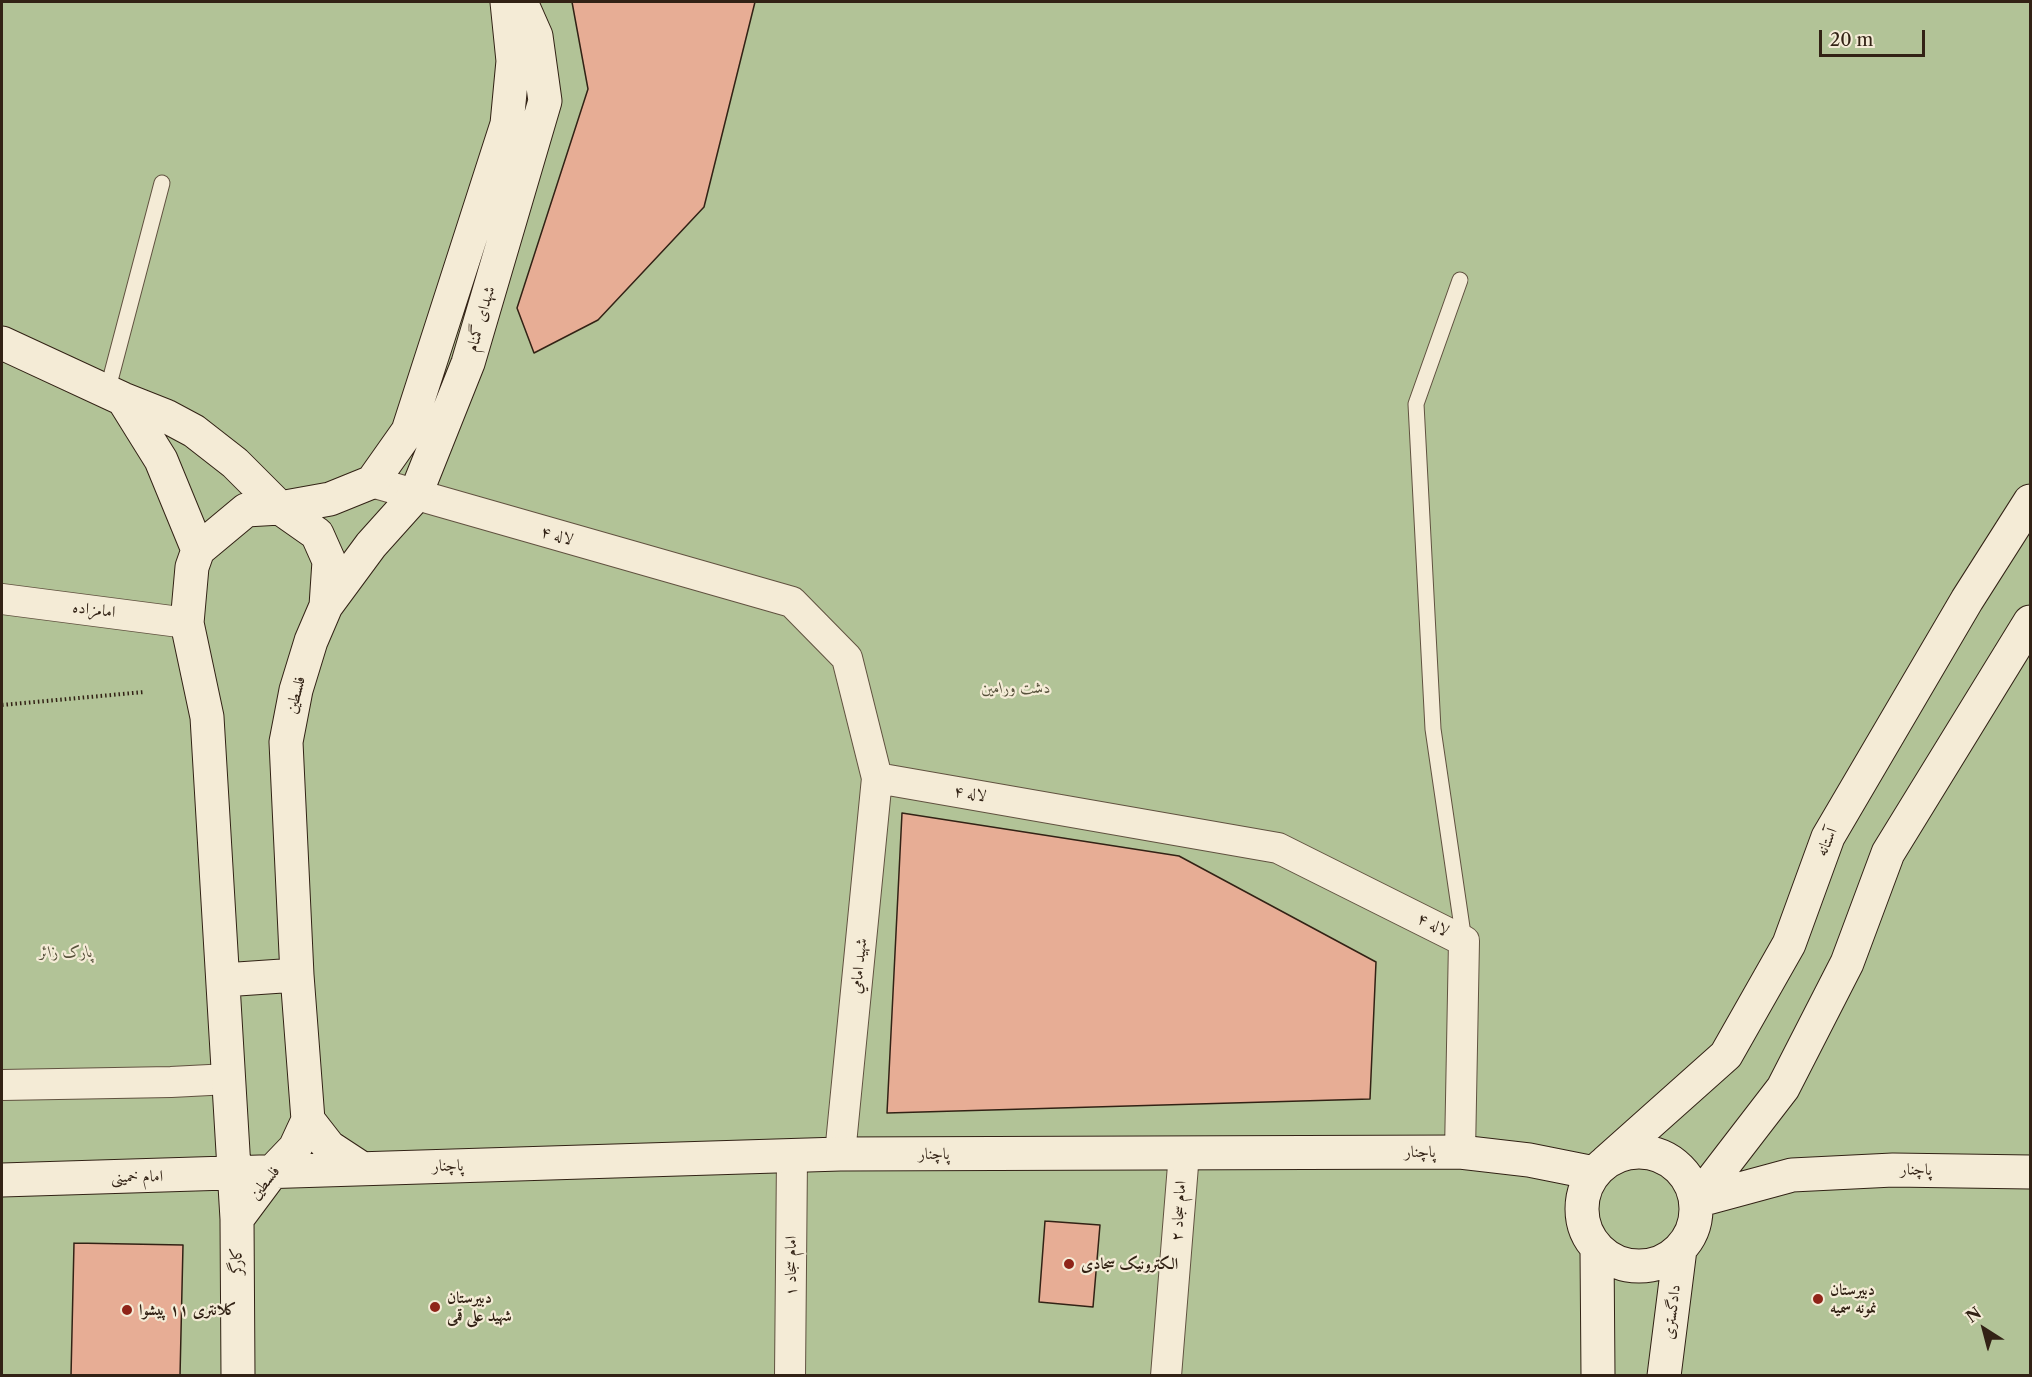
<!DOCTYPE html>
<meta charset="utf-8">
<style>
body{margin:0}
#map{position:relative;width:2032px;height:1377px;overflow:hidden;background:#eee0c0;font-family:"Libre Caslon Text",serif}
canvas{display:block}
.frame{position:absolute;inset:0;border:3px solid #322215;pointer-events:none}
.north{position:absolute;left:1954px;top:1299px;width:60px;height:60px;-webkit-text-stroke:4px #f4ebd6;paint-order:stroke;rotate:324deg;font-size:16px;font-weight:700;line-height:24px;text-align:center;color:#322215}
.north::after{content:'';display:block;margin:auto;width:21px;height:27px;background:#322215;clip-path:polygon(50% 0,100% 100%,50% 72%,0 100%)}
.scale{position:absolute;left:1819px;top:30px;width:106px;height:27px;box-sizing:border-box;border:3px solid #322215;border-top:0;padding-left:8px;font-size:18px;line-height:21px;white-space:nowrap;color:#322215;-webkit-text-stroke:4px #f4ebd6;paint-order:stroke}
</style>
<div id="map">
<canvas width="2032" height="1377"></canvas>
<div class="frame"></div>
<div class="north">N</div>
<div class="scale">20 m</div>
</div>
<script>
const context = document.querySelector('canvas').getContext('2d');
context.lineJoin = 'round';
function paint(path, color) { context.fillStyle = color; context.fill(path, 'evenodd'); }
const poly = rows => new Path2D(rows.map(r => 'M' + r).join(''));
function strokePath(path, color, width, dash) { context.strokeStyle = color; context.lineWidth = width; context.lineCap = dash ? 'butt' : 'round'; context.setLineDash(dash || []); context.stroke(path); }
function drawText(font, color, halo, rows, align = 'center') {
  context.font = font + ' "Libre Caslon Text",Amiri,serif'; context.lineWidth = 4.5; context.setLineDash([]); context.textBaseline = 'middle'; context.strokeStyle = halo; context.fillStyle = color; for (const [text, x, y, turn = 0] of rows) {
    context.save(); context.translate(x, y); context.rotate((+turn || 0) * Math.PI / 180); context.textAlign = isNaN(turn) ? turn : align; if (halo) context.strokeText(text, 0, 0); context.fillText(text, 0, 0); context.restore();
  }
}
paint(poly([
 [2,2,2030,2,2030,1375,2,1376]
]), '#b2c397');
const building = poly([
 [572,2,755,2,704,207,598,320,534,353,517,308,588,89,572,2],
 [902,813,1179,856,1376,962,1370,1099,887,1113,902,813],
 [1045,1221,1100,1225,1093,1307,1039,1302,1045,1221],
 [74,1243,183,1245,180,1376,71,1376,74,1243]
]);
paint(building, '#e7ad95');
strokePath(building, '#322215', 1.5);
const lane = poly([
 [1460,280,1416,404,1433,729,1464,941],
 [107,392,162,183]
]);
const street = poly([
 [372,482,792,602,847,658,877,778,1278,848,1464,941,1460,1152],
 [2,599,187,623],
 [2,1085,171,1082,229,1079],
 [840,1154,877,778],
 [790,1376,792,1157],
 [1166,1376,1184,1153]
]);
const secondary = poly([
 [2,343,123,399,166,416,194,431,235,463,280,508,330,499,372,482,408,431,507,124,513,61,507,2],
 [123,399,161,460,198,550],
 [326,606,371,545,415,496,468,363,545,101,536,36,521,2],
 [223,980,297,975],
 [308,1120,329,1147,361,1168],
 '1582 1209a57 57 0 1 1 114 0a57 57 0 1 1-114 0Z',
 [1606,1162,1726,1055,1789,944,1828,837,1967,600,2030,501],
 [2,1180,840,1154,1460,1152,1529,1160,1594,1173],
 [1696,1201,1783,1088,1847,963,1888,853,2030,622],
 [1696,1201,1792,1175,1893,1170,2030,1172],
 [237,1219,272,1172,295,1148,308,1120,297,975,286,742,296,690,311,641,326,606,329,561,317,534,280,508,246,510,198,550,192,567,187,623,207,717,237,1219,238,1376],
 [1597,1249,1598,1376],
 [1664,1376,1680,1249]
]);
strokePath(lane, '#615240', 17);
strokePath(street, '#615240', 32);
strokePath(secondary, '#322215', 35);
strokePath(poly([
 [2,705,144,692]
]), '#322215', 4, [1.5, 3]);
strokePath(lane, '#f4ebd6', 15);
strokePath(street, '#f4ebd6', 30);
strokePath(secondary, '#f4ebd6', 33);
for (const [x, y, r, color] of [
 [1069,1264,6,"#8f2418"],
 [1818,1299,6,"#8f2418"],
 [435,1307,6,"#8f2418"],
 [127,1310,6,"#8f2418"]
]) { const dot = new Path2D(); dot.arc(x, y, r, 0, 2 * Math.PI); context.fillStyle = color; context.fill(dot); strokePath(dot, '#f4ebd6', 2); }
drawText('16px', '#322215', '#f4ebd6', [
 ["شهدای گمنام",481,319,-74],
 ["لاله ۴",557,536,16],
 ["امامزاده",94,610,7],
 ["فلسطین",296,695,-76],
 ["لاله ۴",970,794,10],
 ["آستانه",1827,842,-66],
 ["لاله ۴",1433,925,27],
 ["شهيد امامي",859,966,-84],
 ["پاچنار",1420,1152],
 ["پاچنار",934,1154],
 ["پاچنار",448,1166,-1],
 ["پاچنار",1916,1170,1],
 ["امام خمینی",137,1177,-1],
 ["فلسطین",265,1183,-51],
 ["امام سجاد ۲",1179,1211,-86],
 ["کارگر",237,1261,-91],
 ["امام سجاد ۱",791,1266,-90],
 ["دادگستری",1672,1312,-83]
]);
drawText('italic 16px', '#58523c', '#f4ebd6', [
 ["دشت ورامین",1016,688],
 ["پارک زائر",66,952]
]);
drawText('bold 16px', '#322215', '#f4ebd6', [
 ["الکترونیک سجادی",1081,1264],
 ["دبیرستان",1830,1290],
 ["نمونه سمیه",1830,1308],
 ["دبیرستان",447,1298],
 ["شهید علی قمی",447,1316],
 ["کلانتری ۱۱ پیشوا",139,1310]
], 'left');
</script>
